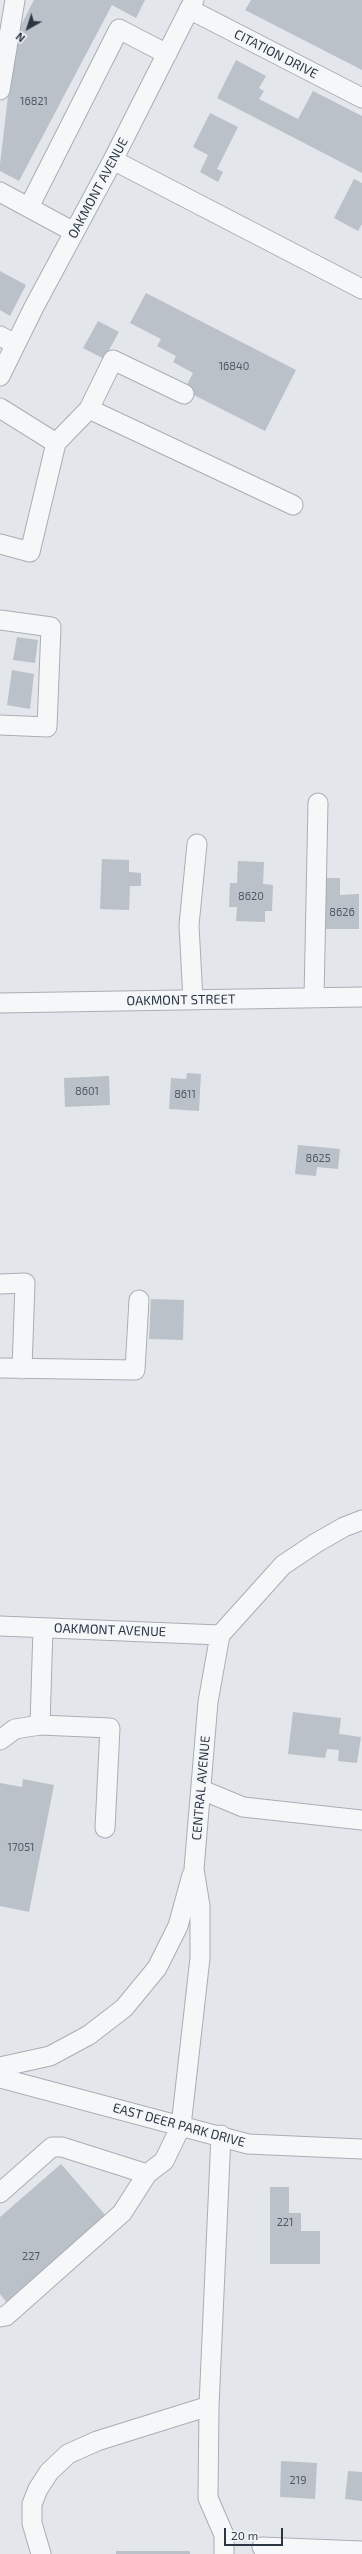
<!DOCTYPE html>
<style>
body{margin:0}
#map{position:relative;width:362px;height:2554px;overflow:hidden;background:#e3e7eb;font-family:"Exo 2",sans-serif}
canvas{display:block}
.north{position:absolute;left:8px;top:8px;width:40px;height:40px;-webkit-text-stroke:3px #f3f6f8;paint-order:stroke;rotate:219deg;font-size:11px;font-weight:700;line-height:16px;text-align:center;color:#2c3643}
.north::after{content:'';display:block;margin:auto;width:14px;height:18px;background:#2c3643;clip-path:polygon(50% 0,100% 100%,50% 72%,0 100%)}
.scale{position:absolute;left:224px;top:2528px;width:59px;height:18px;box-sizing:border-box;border:2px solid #2c3643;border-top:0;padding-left:5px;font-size:12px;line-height:14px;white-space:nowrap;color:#2c3643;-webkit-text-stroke:3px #f3f6f8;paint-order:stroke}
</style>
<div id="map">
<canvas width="362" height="2554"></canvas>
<div class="north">N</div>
<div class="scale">20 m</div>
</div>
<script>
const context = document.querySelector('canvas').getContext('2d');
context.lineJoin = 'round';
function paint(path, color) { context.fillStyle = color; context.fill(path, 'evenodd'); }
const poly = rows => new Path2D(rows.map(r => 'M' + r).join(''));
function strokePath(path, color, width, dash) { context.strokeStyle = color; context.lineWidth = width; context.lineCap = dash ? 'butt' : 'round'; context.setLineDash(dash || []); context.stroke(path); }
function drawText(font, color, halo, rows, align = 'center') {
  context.font = font + ' "Exo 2",sans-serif'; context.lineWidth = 3.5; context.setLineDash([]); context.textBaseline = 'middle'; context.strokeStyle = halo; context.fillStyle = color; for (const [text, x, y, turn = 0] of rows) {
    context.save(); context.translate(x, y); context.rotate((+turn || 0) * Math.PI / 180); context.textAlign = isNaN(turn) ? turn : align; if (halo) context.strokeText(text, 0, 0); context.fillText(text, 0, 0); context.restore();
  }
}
paint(poly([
 [34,0,145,0,136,18,112,5,19,181,0,171,0,164,15,37],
 [251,0,362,0,362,70,245,10],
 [236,60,266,76,259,88,264,91,259,99,298,119,313,91,362,116,362,173,217,98],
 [210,113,238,127,217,169,223,172,218,182,200,172,208,155,193,147],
 [354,179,362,183,362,224,358,231,334,218],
 [0,271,26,285,10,316,0,310],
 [146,293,296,370,265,431,184,390,193,373,173,362,176,356,157,346,161,339,130,323],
 [98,321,119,332,104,359,83,348],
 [17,637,38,640,35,663,13,660],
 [12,670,34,674,30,709,7,705],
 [102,859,129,860,129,872,141,873,141,886,130,886,129,910,100,909],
 [238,861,264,862,263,884,273,885,272,911,265,911,265,922,236,921,237,907,229,907,230,883,237,883],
 [325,878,340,878,340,895,359,894,359,929,324,929],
 [187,1073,201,1074,199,1111,169,1109,171,1078,186,1079],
 [109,1076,110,1105,65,1107,64,1078],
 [298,1145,340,1149,338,1169,317,1167,316,1176,295,1174],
 [151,1299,184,1300,183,1340,149,1339],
 [293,1712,341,1718,339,1734,361,1737,357,1763,338,1761,339,1750,327,1749,325,1758,288,1754],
 [23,1779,54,1785,29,1912,0,1906,0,1783,22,1787],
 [61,2164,107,2217,8,2304,0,2294,0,2217],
 [270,2187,289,2187,289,2213,301,2213,301,2231,320,2231,320,2264,270,2264],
 [281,2461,317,2463,315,2499,280,2497],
 [348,2471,362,2472,362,2501,345,2499],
 [116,2551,190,2551,190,2554,116,2554]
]), '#bbc1c8');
const minor = poly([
 [189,9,362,98],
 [0,90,15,0],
 [113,160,362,289],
 [0,192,74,232],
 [29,207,119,29,167,54],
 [0,336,15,344],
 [0,376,34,307,113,160,194,0],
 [0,408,56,443,30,552,0,544],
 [89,409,293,505],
 [56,443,89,409,113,360,184,394],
 [0,620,51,627,47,727,0,725],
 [314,998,318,803],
 [193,1000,189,925,197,844],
 [0,1003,362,997],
 [0,1284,25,1283,22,1369],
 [0,1368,135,1370,139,1300],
 [0,1626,220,1635],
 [43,1628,40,1725,110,1728,105,1828],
 [0,1740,15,1729,40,1725],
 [202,1790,243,1807,362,1820],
 [0,2067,50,2056,89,2035,124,2008,157,1968,178,1926,192,1875],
 [0,2078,248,2144,362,2149],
 [221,2135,209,2406,208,2498,224,2535,224,2554],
 [0,2193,52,2147,62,2147,147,2174],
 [0,2317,6,2316,122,2213,147,2174,164,2161,181,2126,200,1958,200,1906,194,1869,208,1702,220,1635,283,1565,316,1543,344,1527,362,1520],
 [262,2547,362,2551],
 [41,2554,32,2523,32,2504,38,2489,49,2472,68,2454,97,2441,209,2406]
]);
strokePath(minor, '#a8aeb5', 21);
strokePath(minor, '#f6f7f9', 19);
drawText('11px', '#505964', null, [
 ["16821",34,101],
 ["16840",234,366],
 ["8620",251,896],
 ["8626",342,912],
 ["8601",87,1091],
 ["8611",185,1094],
 ["8625",318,1158],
 ["17051",21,1847],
 ["221",285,2222],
 ["227",31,2256],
 ["219",298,2480]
]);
drawText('13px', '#2c3643', '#f3f6f8', [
 ["CITATION DRIVE",276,54,27],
 ["OAKMONT AVENUE",98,188,-62],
 ["OAKMONT STREET",181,1000,-1],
 ["OAKMONT AVENUE",110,1630,2],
 ["CENTRAL AVENUE",201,1788,-85],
 ["EAST DEER PARK DRIVE",179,2125,15]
]);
</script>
